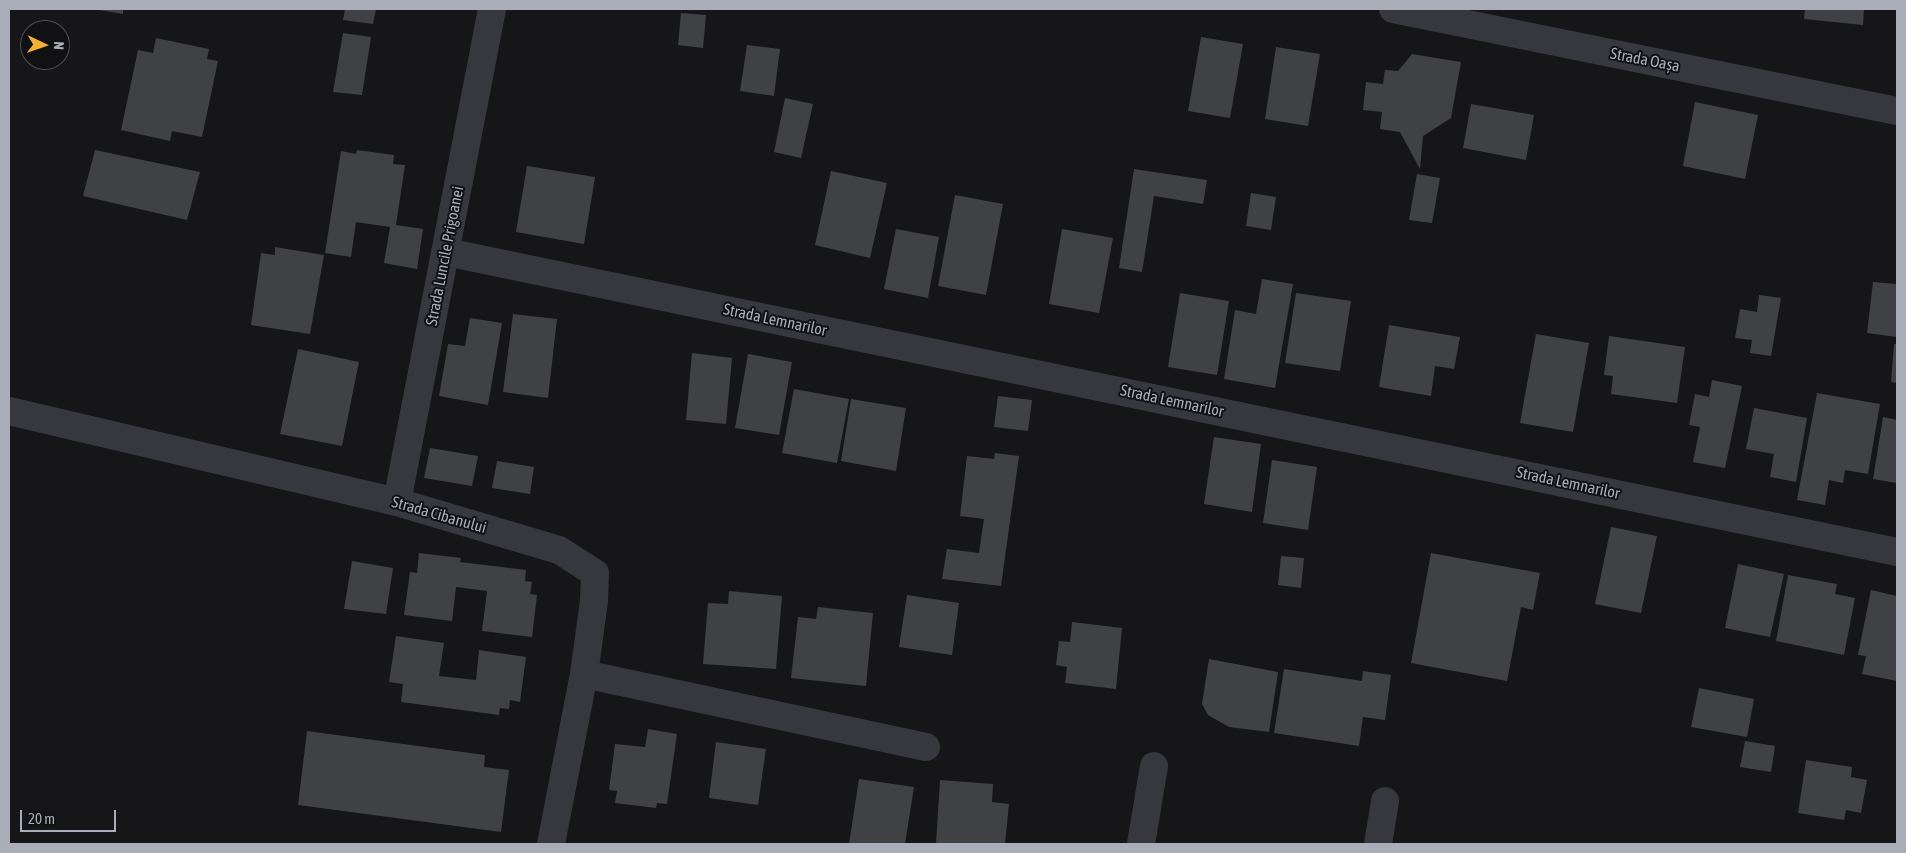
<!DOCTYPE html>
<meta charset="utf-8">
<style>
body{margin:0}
#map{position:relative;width:1906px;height:853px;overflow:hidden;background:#161618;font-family:"Asap Condensed",sans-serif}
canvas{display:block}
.frame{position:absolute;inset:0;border:10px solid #a8adb8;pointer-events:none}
.north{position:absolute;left:20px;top:20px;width:50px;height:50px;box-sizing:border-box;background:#111113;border:1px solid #4d4f55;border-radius:50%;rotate:93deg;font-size:14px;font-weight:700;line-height:20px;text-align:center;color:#a8adb8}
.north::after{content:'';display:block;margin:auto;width:18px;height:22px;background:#f2b134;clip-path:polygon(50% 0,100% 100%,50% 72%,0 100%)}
.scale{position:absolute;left:20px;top:810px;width:96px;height:22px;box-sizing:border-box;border:2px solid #a8adb8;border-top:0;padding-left:6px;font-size:15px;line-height:18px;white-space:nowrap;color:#a8adb8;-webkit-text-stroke:4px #111113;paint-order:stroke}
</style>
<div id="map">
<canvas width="1906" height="853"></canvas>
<div class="frame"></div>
<div class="north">N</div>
<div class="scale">20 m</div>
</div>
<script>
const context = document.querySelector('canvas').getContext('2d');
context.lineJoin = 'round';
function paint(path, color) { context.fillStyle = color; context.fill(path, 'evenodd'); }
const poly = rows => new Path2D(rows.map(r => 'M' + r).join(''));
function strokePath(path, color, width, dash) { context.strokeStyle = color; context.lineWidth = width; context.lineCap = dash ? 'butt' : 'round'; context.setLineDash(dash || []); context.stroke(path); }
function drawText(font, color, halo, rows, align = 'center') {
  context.font = font + ' "Asap Condensed",sans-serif'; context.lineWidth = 4; context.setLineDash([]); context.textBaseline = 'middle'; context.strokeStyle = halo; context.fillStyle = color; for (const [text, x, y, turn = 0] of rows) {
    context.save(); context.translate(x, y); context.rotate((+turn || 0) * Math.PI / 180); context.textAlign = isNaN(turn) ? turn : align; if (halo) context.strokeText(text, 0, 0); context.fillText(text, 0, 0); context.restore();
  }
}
paint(poly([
 [93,9,123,9,123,14],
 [345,9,376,9,373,24,343,20],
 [1805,9,1864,9,1863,25,1804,19],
 [681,13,706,15,703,48,678,45],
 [343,33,371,37,362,95,333,92],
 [1201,37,1243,44,1230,118,1188,111],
 [156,38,209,49,207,59,218,61,202,137,172,131,170,141,121,130,138,50,153,53],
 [747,45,780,49,774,96,740,91],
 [1276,47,1320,54,1308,126,1265,119],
 [1412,54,1461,62,1451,118,1423,136,1420,169,1400,132,1380,129,1382,112,1363,110,1366,82,1383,84,1385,70,1398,71],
 [785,98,813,104,801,158,774,152],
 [1695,102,1758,115,1745,179,1683,166],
 [1471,104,1534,115,1526,160,1463,148],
 [95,150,200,172,187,220,83,196],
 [357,150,394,155,393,164,405,165,396,225,423,229,417,269,384,263,390,227,356,222,351,257,325,253,341,151,356,154],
 [527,166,595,177,584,244,516,232],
 [1134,169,1207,180,1203,204,1154,196,1142,272,1119,268],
 [831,171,887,183,870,258,815,245],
 [1417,174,1440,178,1432,223,1409,220],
 [1251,193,1276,197,1271,230,1246,226],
 [955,195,1003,204,986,295,938,286],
 [896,229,939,237,928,298,884,289],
 [1062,229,1113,238,1099,313,1049,304],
 [275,247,324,255,310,334,251,325,261,253,275,255],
 [1262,279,1293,284,1275,388,1224,379,1235,310,1256,314],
 [1873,282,1897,284,1897,337,1867,333],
 [1180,293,1229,301,1217,375,1168,367],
 [1296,293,1351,301,1340,371,1285,363],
 [1759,295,1781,298,1771,356,1750,353,1752,340,1735,338,1740,309,1757,312],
 [513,314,557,319,548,398,503,392],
 [470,318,502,323,488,405,439,396,448,344,465,346],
 [1389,325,1460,337,1454,369,1435,366,1431,396,1379,387],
 [1536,334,1589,343,1573,432,1520,423],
 [1609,336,1685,347,1677,403,1611,394,1613,376,1604,375],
 [1894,344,1897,344,1897,383,1891,382],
 [298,349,359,362,342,446,280,434],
 [692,353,732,358,726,424,686,420],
 [748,354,792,362,779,435,735,428],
 [1712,380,1742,386,1725,468,1693,462,1700,427,1689,425,1695,394,1709,397],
 [794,389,849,399,837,463,782,453],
 [1817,393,1880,404,1868,474,1845,470,1843,483,1829,480,1825,505,1797,500],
 [998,396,1032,400,1028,431,994,427],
 [851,399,906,408,896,471,841,461],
 [1754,408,1807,418,1796,482,1770,477,1774,454,1746,449],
 [1883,417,1897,420,1897,483,1873,479],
 [1214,437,1261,444,1252,512,1204,504],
 [430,448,478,456,472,486,424,478],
 [995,453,1019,456,1001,586,942,579,947,549,979,553,984,519,960,516,967,456,994,459],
 [1272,460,1317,467,1308,530,1263,523],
 [497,461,534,467,530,494,492,488],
 [1611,527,1657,536,1641,613,1595,604],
 [419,553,461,558,460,562,526,570,525,581,532,582,530,594,537,595,532,637,482,631,487,591,456,587,452,621,404,615,410,572,417,573],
 [1431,553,1540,573,1533,610,1521,607,1507,681,1411,663],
 [1281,556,1304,558,1301,588,1278,585],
 [352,561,393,568,386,614,344,609],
 [1738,564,1784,574,1770,637,1725,628],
 [1788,575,1837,584,1835,594,1855,598,1844,655,1776,641],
 [1871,590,1897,596,1897,681,1862,674,1866,656,1858,655],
 [729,591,782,596,776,669,703,664,708,603,728,604],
 [907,595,959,603,952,655,899,647],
 [818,607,873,613,866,686,791,678,798,617,816,619],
 [1072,622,1122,628,1116,689,1065,683,1067,667,1056,665,1059,641,1070,642],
 [396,636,444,643,439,676,476,680,479,650,526,657,520,702,510,700,509,709,500,708,499,715,401,702,403,684,389,682],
 [1209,659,1278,672,1269,732,1229,727,1208,715,1202,704],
 [1284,669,1362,681,1363,671,1391,675,1385,720,1363,717,1359,746,1274,733],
 [1699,688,1754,699,1747,737,1691,727],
 [648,729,677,734,667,804,657,803,656,808,615,803,617,791,609,790,615,744,645,747],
 [307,731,485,755,484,767,509,770,501,832,298,805],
 [1745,741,1775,746,1771,772,1740,767],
 [716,742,766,749,758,805,709,798],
 [1806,760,1852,767,1851,777,1867,780,1861,813,1846,810,1844,820,1798,813],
 [859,779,914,787,905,844,849,844],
 [940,780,993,784,992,802,1009,804,1005,844,936,844]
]), '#404145');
strokePath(poly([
 [1393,9,1897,111],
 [446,252,1897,552],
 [9,411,397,502,559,550,595,573,594,601,584,674,551,844],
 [397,502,492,9],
 [584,674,926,747],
 [1141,844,1154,766],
 [1378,844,1385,801]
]), '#37383d', 28);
drawText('16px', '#a8adb8', '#111113', [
 ["Strada Oașa",1645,60,11],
 ["Strada Luncile Prigoanei",445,256,-79],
 ["Strada Lemnarilor",775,320,12],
 ["Strada Lemnarilor",1172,401,12],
 ["Strada Lemnarilor",1568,483,12],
 ["Strada Cibanului",439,515,16]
]);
</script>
